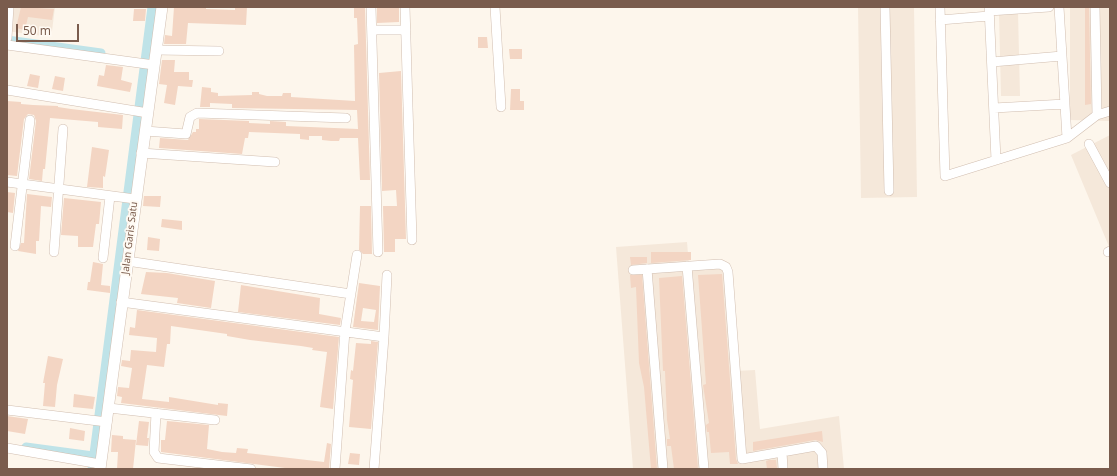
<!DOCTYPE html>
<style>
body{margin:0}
#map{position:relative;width:1117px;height:476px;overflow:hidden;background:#fdf6ec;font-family:"Noto Sans",sans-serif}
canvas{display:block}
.frame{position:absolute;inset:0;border:8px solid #7a5c4d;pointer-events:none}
.scale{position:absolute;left:16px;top:24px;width:63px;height:18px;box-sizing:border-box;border:2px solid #7a5c4d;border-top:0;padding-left:5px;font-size:12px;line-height:14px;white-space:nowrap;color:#7a5c4d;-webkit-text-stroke:3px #fffaf3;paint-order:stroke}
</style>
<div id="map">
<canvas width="1117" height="476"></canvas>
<div class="frame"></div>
<div class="scale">50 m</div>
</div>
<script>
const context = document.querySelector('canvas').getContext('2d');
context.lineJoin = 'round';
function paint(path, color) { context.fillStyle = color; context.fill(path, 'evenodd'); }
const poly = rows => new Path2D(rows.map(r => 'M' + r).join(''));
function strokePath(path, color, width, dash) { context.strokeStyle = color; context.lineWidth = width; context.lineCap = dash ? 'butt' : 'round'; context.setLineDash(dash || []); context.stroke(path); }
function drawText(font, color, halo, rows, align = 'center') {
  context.font = font + ' "Noto Sans",sans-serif'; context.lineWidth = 4; context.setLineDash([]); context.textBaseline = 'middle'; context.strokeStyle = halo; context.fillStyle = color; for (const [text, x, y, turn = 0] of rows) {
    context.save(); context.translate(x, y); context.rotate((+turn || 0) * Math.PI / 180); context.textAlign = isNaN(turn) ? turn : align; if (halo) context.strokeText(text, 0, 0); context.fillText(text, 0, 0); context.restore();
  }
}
paint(poly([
 [7,7,55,7,52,31,43,36,7,31],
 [858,7,914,7,917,197,861,198],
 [1070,7,1110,7,1110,121,1070,120],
 [999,12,1018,12,1020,96,1001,96],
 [1110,135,1110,249,1071,155],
 [687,242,689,266,727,263,736,371,755,370,760,429,839,416,844,469,633,469,616,247]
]), '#f5e8da');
strokePath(poly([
 [7,40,101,53],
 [26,447,93,456],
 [92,469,152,7]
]), '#bfe3e8', 9);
paint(poly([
 [21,7,54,9,52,20,28,17,25,30,16,28],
 [174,7,206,7,206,9,235,10,235,7,247,7,246,25,188,23,186,44,164,44,165,35,172,36],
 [354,7,365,7,370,180,360,180,358,138,340,138,339,141,331,141,322,140,322,136,309,136,309,140,300,139,300,134,249,132,248,138,245,138,242,154,159,148,160,138,188,140,193,132,196,132,196,129,199,129,199,119,249,121,249,123,270,124,270,121,286,122,286,126,358,129,357,110,232,108,232,104,210,103,210,107,200,107,202,87,211,88,211,92,218,93,218,96,252,95,252,92,259,92,259,94,267,96,282,96,283,93,291,93,291,97,355,101,354,45,358,44,357,18,354,18],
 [377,7,399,7,399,22,377,23],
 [1085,7,1089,7,1091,104,1085,105],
 [134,9,146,9,145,21,133,21],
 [478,37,487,37,488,48,478,48],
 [509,49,522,49,522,59,510,59],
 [162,60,175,60,174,72,189,72,189,80,193,80,192,87,178,86,175,105,164,103,167,85,159,84],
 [106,65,123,67,121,80,132,83,130,92,97,86,99,75,104,76],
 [401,71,406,239,395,239,395,252,384,252,383,206,397,206,396,190,382,191,379,73],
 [30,74,40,76,38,88,27,86],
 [55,76,65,78,63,91,52,89],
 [511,89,520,89,520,101,524,101,524,110,510,110],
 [7,101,21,102,21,104,33,105,58,106,58,107,71,109,123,115,122,129,98,127,98,122,50,118,45,169,43,169,42,181,29,179,36,121,34,115,28,114,24,119,17,176,7,175],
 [92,147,109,150,105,177,103,176,103,188,87,187],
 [7,192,15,193,13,213,7,212],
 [27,194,52,197,51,207,41,206,39,241,36,241,36,254,18,251,21,243,24,243],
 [144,196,161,196,160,207,143,206],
 [64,198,101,202,99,224,96,224,93,247,78,247,78,236,61,235],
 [360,206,371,206,372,254,363,254,359,250],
 [162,219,182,221,182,230,161,227],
 [148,237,160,239,159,251,147,250],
 [651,252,691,252,691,260,651,263],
 [630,257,647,257,647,263,631,265],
 [93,262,103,264,101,285,110,286,110,293,87,290,88,282,90,282],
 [146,272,167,273,215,281,211,308,177,303,178,298,141,294],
 [722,274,736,459,738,464,730,464,729,452,711,453,709,432,707,432,706,425,709,423,703,385,706,384,698,275],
 [630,275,642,275,657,469,651,469,644,387,639,363,636,287,631,288],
 [682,276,696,444,698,469,674,469,671,446,667,446,667,439,670,439,667,420,665,371,663,371,659,278],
 [359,283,380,286,378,330,353,327],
 [363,308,376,310,374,322,361,321],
 [241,285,320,298,319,314,341,318,340,325,238,312],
 [137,310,339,337,333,409,320,407,327,352,312,350,313,348,301,346,250,340,227,336,227,334,171,326,170,344,167,344,164,367,147,365,142,399,169,402,169,397,218,405,218,403,228,404,227,416,121,403,122,397,117,396,118,387,129,388,132,368,121,366,122,360,130,361,131,350,156,352,157,338,129,335,130,327,135,328],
 [371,341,378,342,371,429,349,427,353,380,350,379,351,370,353,371,356,343,371,344],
 [48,356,63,359,57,385,55,407,43,406,45,383,43,383],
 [74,394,95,397,93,409,73,407],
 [7,416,28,419,25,434,7,431],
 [139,421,149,422,147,438,149,438,148,446,136,445],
 [167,421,209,425,207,449,222,452,236,453,237,448,248,449,247,453,324,462,327,443,331,444,329,469,285,468,161,452,161,440,165,440],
 [70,428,85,431,84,441,69,439],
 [822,431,823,442,815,440,753,451,753,442],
 [112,435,123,436,123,439,136,440,133,469,117,469,118,452,111,452],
 [350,453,360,454,359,465,348,464],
 [769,460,776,460,777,468,767,469,766,461]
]), '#f3d5c3');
const minor = poly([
 [371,7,378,252],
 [405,7,412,240],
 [495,7,501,107],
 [885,7,889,191],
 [940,7,945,176,1067,138],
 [989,7,996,160],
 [1059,7,1067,138,1097,115,1110,111],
 [1095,7,1097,115],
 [989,11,1049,7],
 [940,20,989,16],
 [372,30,406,30],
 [7,38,9,7],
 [7,45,154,65],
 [156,50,219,51],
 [992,62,1062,56],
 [7,90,148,113],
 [994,108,1065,104],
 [145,131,186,134,190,117,197,113,346,118],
 [1089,144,1110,183],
 [141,153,275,162],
 [7,182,135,199],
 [15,246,30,120],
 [54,252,63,129],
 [1108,252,1110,251],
 [103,258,110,196],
 [127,261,351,294],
 [687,266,704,469],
 [647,269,663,469],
 [633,270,720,264,726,267,728,272,742,459,816,446,822,453,823,469],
 [121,302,384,337,374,469],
 [384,337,387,275],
 [109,408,215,420],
 [7,410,107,422],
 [156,413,154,452,158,458,251,469],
 [7,448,100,464],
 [782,452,783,469],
 [335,469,345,331,357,255]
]);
const tertiary = poly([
 [100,469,162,7]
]);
strokePath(minor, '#d1beb0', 10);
strokePath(tertiary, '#d1beb0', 12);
strokePath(minor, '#fff', 9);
strokePath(tertiary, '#fff', 11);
drawText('10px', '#7a5c4d', '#fffaf3', [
 ["Jalan Garis Satu",130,238,-83]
]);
</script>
